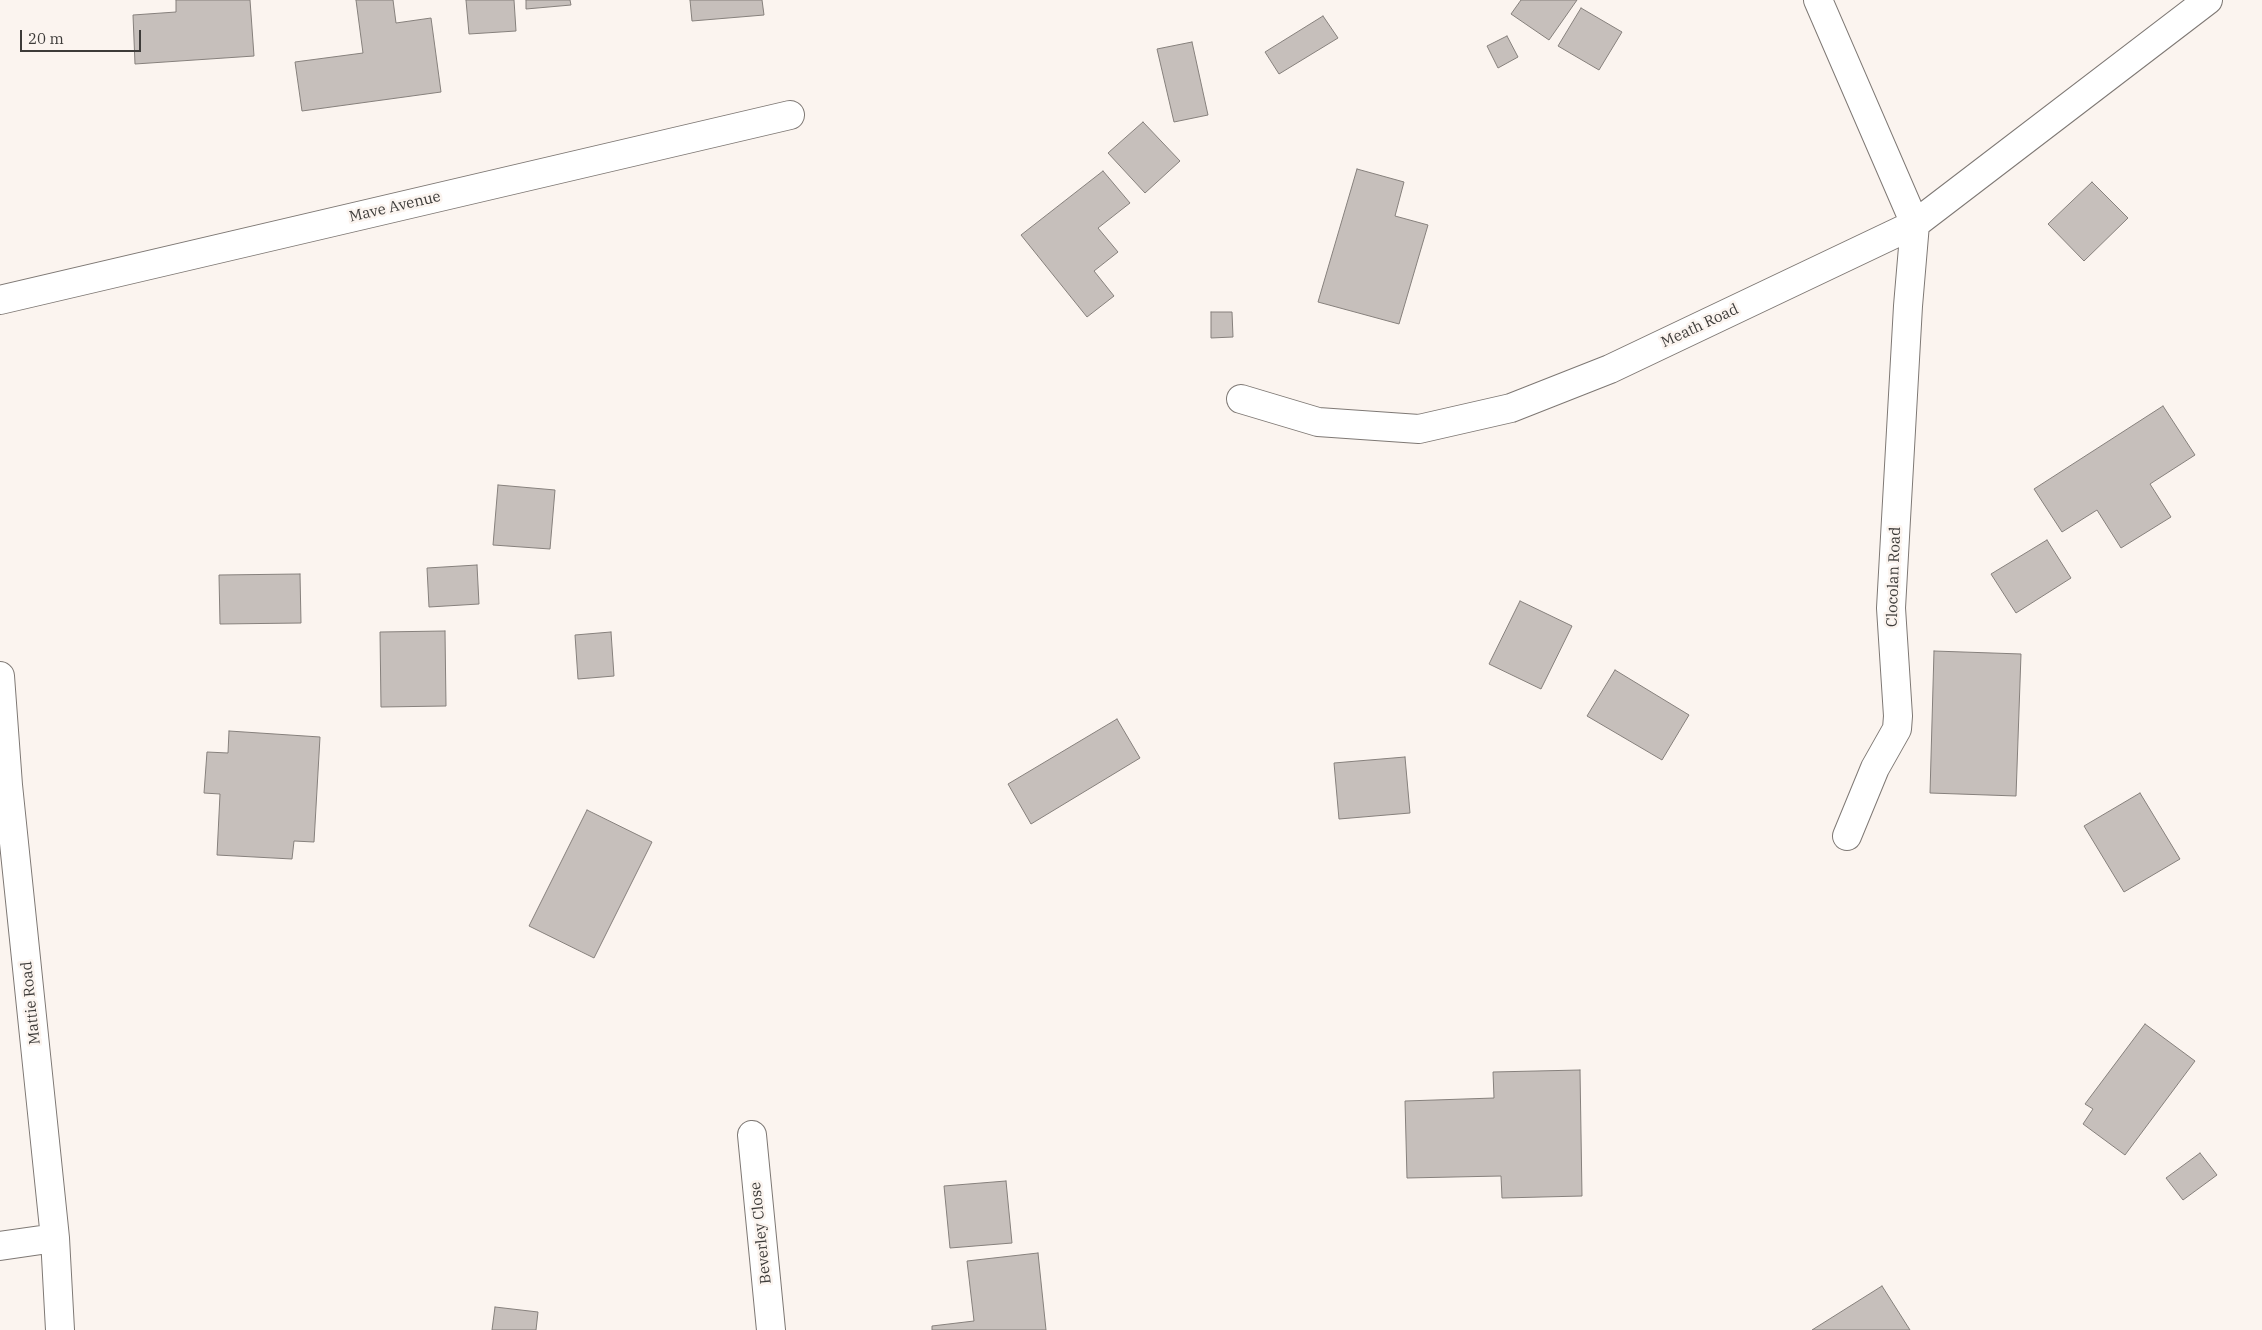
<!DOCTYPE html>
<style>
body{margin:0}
#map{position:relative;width:2262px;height:1330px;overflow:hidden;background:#fbf4ef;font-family:"IBM Plex Serif",serif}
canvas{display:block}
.scale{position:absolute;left:20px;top:30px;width:121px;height:22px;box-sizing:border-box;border:2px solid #3d3b39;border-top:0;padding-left:6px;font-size:15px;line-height:18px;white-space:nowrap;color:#3d3b39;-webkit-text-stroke:4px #fbf4ef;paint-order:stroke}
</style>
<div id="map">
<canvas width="2262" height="1330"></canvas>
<div class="scale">20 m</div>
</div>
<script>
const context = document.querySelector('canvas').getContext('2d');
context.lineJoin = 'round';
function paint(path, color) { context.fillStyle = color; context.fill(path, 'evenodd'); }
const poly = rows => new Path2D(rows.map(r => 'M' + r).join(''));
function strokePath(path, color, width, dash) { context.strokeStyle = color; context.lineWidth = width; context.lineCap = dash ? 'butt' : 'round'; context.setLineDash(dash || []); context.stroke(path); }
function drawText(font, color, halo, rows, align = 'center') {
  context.font = font + ' "IBM Plex Serif",serif'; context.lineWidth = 5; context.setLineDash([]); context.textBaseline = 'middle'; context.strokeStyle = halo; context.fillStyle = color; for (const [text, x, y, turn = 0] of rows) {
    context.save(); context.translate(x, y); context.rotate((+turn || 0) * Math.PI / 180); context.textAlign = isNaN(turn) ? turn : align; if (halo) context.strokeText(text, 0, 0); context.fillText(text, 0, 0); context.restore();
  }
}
const building = poly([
 [176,0,250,0,254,56,135,64,133,15,176,12,176,0],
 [356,0,393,0,396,23,431,18,441,92,302,111,295,62,363,53,356,0],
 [466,0,514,0,516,31,469,34,466,0],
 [526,0,570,0,571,5,526,9,526,0],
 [690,0,762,0,764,15,692,21,690,0],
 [1521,0,1577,0,1549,40,1511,14,1521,0],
 [1581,8,1622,32,1599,70,1558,46,1581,8],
 [1323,16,1338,38,1279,74,1265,52,1323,16],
 [1507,36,1518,57,1498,68,1487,46,1507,36],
 [1192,42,1208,115,1174,122,1157,49,1192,42],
 [1143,122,1180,161,1145,193,1108,153,1143,122],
 [1357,169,1404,182,1395,216,1428,225,1399,324,1318,302,1357,169],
 [1103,171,1130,203,1098,228,1118,252,1094,271,1114,296,1087,317,1021,235,1103,171],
 [2092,182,2128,218,2084,261,2048,224,2092,182],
 [1211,312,1232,312,1233,337,1211,338,1211,312],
 [2163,406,2195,455,2150,484,2171,517,2121,548,2097,510,2062,532,2034,489,2163,406],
 [498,485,555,490,550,549,493,545,498,485],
 [2047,540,2071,578,2016,613,1991,574,2047,540],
 [477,565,479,604,429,607,427,568,477,565],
 [300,574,301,623,220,624,219,575,300,574],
 [1520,601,1572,626,1541,689,1489,664,1520,601],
 [445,631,446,706,381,707,380,632,445,631],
 [611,632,614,676,578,679,575,635,611,632],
 [1934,651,2021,654,2016,796,1930,793,1934,651],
 [1615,670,1689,715,1662,760,1587,716,1615,670],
 [1117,719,1140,758,1031,824,1008,784,1117,719],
 [229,731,320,737,314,842,294,841,292,859,217,855,220,794,204,793,207,752,228,753,229,731],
 [1405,757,1410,813,1339,819,1334,763,1405,757],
 [2140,793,2180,859,2124,892,2084,826,2140,793],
 [587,810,652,842,594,958,529,926,587,810],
 [2145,1024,2195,1061,2125,1155,2083,1124,2093,1109,2085,1104,2145,1024],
 [1580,1070,1582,1196,1502,1198,1501,1176,1407,1178,1405,1101,1494,1098,1493,1072,1580,1070],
 [2200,1153,2217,1175,2183,1200,2166,1178,2200,1153],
 [1006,1181,1012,1243,950,1248,944,1186,1006,1181],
 [1038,1253,1046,1330,932,1330,932,1326,974,1321,967,1261,1038,1253],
 [1882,1286,1910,1330,1812,1330,1882,1286],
 [495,1307,538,1312,536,1330,492,1330,495,1307]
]);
paint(building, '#c6bfbb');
strokePath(building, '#86807c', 1);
const minor = poly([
 [0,300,790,115],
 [1241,399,1318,422,1419,429,1511,408,1610,369,1915,224,1818,0],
 [0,676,8,785,55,1238,60,1330],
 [1847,836,1875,768,1897,729,1898,716,1891,608,1908,306,1915,224,2208,0],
 [752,1135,771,1330],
 [0,1246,55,1238]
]);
strokePath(minor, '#7e7874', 30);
strokePath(minor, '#fff', 28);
drawText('15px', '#3d3b39', '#fbf4ef', [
 ["Mave Avenue",395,207,-13],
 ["Meath Road",1700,326,-25],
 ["Clocolan Road",1894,577,-88],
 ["Mattie Road",31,1003,-96],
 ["Beverley Close",761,1233,-96]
]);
</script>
